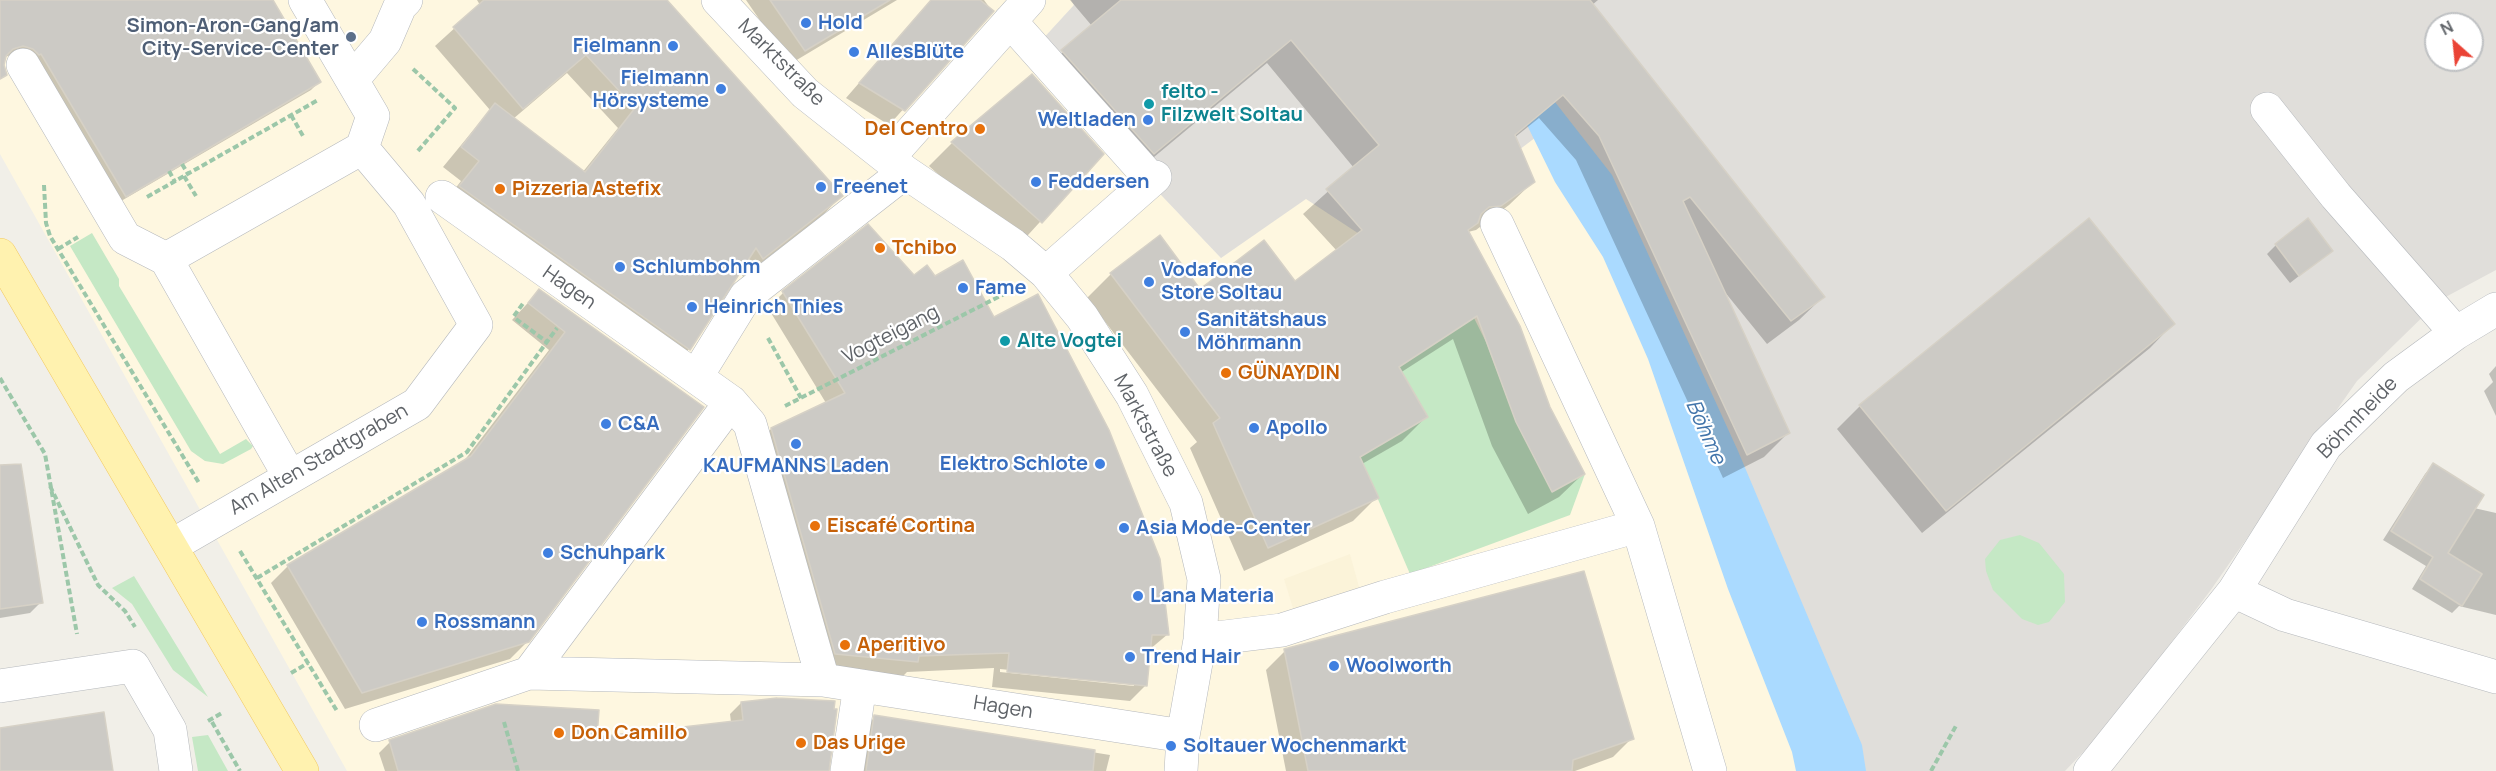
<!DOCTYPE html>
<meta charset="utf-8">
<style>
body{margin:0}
#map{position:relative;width:2496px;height:771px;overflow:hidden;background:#f1efe8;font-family:Manrope,sans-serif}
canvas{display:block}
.north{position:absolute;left:2424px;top:12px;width:60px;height:60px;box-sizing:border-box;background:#fff;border:2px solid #bfc1c3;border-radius:50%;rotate:333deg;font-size:16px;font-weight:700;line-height:24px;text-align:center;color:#5f6368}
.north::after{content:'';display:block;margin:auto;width:21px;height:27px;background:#ea4335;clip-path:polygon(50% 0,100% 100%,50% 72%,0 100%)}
</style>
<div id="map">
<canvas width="2496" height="771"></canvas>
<div class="north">N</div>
</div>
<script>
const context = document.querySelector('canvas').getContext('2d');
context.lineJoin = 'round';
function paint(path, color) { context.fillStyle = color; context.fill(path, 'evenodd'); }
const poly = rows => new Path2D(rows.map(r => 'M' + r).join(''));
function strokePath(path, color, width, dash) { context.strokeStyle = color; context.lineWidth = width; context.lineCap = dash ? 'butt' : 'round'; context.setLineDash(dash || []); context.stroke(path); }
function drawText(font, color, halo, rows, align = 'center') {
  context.font = font + ' Manrope,sans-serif'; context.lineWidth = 4.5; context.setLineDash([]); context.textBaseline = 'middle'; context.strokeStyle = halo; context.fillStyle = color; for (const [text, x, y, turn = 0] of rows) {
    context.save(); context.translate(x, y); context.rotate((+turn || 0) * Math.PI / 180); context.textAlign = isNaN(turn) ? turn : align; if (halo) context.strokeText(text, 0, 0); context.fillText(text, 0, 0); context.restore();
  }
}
paint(poly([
 [0,0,1071,0,1074,5,1029,55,1221,258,1306,198,1556,122,1864,771,347,771,0,154]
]), '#fef7e0');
paint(poly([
 [1071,0,2496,0,2496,270,2440,300,2357,381,2210,591,2109,725,2065,771,1864,771,1556,122,1385,251,1306,199,1221,258,1028,55,1074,5],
 [2436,24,2472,24,2472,60,2436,60]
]), '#e0deda');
paint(poly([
 [92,233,119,279,119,286,220,454,246,439,253,446,251,449,223,464,205,461,191,451,70,246],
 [1471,312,1486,342,1516,422,1552,491,1585,474,1570,515,1410,574,1356,448,1394,437,1427,418,1398,367],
 [2020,535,2039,543,2064,574,2065,602,2049,622,2038,625,2022,619,1993,590,1986,571,1985,559,2000,540],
 [134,576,208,697,173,670,132,604,112,588],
 [208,735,228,771,198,771,192,737]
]), '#c5e8c5');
paint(poly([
 [1350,554,1361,594,1295,615,1284,579]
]), '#fbf3d9');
paint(poly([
 [1555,102,1612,175,1738,451,1862,745,1866,771,1796,771,1792,752,1728,589,1648,359,1603,257,1555,182,1527,125]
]), '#aadaff');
paint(poly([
 [0,0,271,0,319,82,311,90,116,204,14,54,5,57,3,66,5,74,0,79],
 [477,0,667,0,841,196,823,215,743,277,740,270,689,349,671,368,442,206,461,181,443,167,490,110,435,46,480,5],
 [567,73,618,128,582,173,513,119],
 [746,0,897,0,790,64],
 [931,0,984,0,992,11,889,125,846,98],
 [1070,0,1598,0,1592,5,1823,297,1799,320,1767,344,1724,291,1788,433,1764,457,1723,478,1576,160,1539,118,1514,138,1533,182,1509,205,1476,230,1468,232,1548,408,1583,474,1559,497,1528,514,1492,446,1453,339,1400,373,1426,417,1402,441,1362,464,1377,497,1353,521,1244,571,1190,448,1197,442,1087,298,1111,274,1200,291,1295,283,1337,251,1303,214,1354,168,1267,63,1130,177,1038,75,1092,26],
 [952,143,1102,154,1018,246,929,166],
 [2276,245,2331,251,2290,283,2267,254],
 [539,291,701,408,528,641,510,659,345,709,271,583,288,566,464,461,549,350,512,320],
 [783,293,1168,634,1149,650,1146,685,1130,701,992,687,994,668,907,672,901,678,820,669,756,445,771,429,826,403,768,308],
 [1000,669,1134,683,1134,686,1000,672],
 [2173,324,2150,348,1922,533,1837,429,1860,406],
 [2496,366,2496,416,2484,391,2493,382,2489,374],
 [2433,465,2474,508,2496,513,2496,615,2459,606,2452,613,2412,589,2426,566,2383,540,2425,474],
 [0,494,41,602,30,613,0,618],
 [1285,651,1632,738,1613,757,1575,771,1286,771,1266,670],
 [741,703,828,771,385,771,379,753,390,742,596,739,731,722,730,714],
 [875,717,1110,755,1106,771,854,771,860,732]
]), '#0003');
const building = poly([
 [0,0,273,0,321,82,126,197,41,54,39,55,33,49,23,46,13,49,6,56,4,65,7,75,0,79,0,0],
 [484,0,667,0,843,196,763,259,756,248,690,350,459,186,479,161,461,147,495,103,585,172,635,108,586,55,523,109,453,27,484,0],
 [770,0,890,0,805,51,770,0],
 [931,0,980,0,994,11,905,111,859,83,931,0],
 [1121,0,1590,0,1825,297,1791,321,1690,197,1683,201,1790,433,1747,455,1599,136,1563,95,1515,135,1535,182,1501,206,1489,207,1481,214,1478,223,1468,230,1520,326,1550,407,1585,474,1552,492,1516,422,1477,316,1399,367,1428,417,1360,457,1379,498,1268,548,1213,423,1220,418,1110,273,1160,235,1200,289,1264,240,1295,281,1362,230,1326,189,1379,145,1291,40,1154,154,1061,50,1121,0],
 [1032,74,1104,154,1042,223,951,142,1032,74],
 [2089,218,2175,324,1946,511,1859,405,2089,218],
 [2308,218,2333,251,2299,276,2275,244,2308,218],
 [868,224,914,275,927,265,935,276,963,260,994,317,1038,294,1109,430,1160,559,1169,635,1152,635,1147,686,1007,672,1009,653,919,656,918,662,835,654,771,428,845,393,782,291,868,224],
 [539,289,704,407,529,642,362,693,287,565,471,456,565,332,528,303,539,289],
 [2433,463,2484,495,2448,553,2482,574,2462,606,2420,579,2433,557,2391,531,2433,463],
 [21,464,43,603,0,609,0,465,21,464],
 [1584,571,1634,739,1573,760,1572,771,1308,771,1284,649,1584,571],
 [777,698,835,701,834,709,837,709,829,771,398,771,389,740,496,704,599,710,597,737,743,720,741,702,777,698],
 [104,712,113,771,0,771,0,728,104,712],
 [874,715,1095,750,1093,771,866,771,874,715]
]);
paint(building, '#cccac5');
strokePath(building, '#d6d1c6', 1.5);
const minor = poly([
 [305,0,373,116,362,148],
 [718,0,805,93,905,172,1013,245,1046,273,1082,317,1132,395,1186,503,1204,579,1200,640,1183,736,1181,771],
 [1010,21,1151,179],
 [23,65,125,238,166,259],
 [352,80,385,41,400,6,406,0],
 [2267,109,2336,196,2456,333],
 [888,158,1029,0],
 [442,197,731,402,750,424,823,680],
 [1497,224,1638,526,1710,771],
 [1046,273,1155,177],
 [696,377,746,296,905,172],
 [290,477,166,259,362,148],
 [171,546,417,404,476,325,409,204,362,148],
 [2234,591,2285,615,2496,677],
 [1200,640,1282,630,1385,597,1638,526],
 [529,673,731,402],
 [0,686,133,666,170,730,176,771],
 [376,725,529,673,823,680,1183,736],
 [847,771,860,686],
 [2090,771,2234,591,2326,445,2396,377,2456,333,2496,309]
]);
const major = poly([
 [0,255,302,771]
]);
strokePath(minor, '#b5b8bc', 34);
strokePath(major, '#f2c960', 34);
strokePath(poly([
 [413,69,455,108,417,152],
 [291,115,303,136],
 [182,164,188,174],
 [169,171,175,182],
 [184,176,196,196],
 [44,185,46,223,50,236,199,483],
 [147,197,318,100],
 [58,249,78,237],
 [514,316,524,302],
 [516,319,547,342],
 [768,338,801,398],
 [0,378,45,454,77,634],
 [785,406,1008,292],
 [50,486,98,585,125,611,135,627],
 [240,551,337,711],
 [257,578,467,452,557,328],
 [291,673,308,663],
 [208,721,222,713],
 [212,722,240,771],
 [504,722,518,771],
 [1931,771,1957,724]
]), '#9cc7a9', 4, [6, 3]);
strokePath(minor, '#fff', 33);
strokePath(major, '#fff2af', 33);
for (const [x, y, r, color] of [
 [806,23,6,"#3f7fe0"],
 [351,37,6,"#5c6f8a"],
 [673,46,6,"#3f7fe0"],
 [854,52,6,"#3f7fe0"],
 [721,89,6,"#3f7fe0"],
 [1149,104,6,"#0f9aa8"],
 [1148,120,6,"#3f7fe0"],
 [980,129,6,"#e8710a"],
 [1036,182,6,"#3f7fe0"],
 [821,187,6,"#3f7fe0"],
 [500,189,6,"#e8710a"],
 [880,248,6,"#e8710a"],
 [620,267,6,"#3f7fe0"],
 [1149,282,6,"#3f7fe0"],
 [963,288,6,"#3f7fe0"],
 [692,307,6,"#3f7fe0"],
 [1185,332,6,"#3f7fe0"],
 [1005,341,6,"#0f9aa8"],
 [1226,373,6,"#e8710a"],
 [606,424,6,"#3f7fe0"],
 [1254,428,6,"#3f7fe0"],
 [796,444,6,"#3f7fe0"],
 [1100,464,6,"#3f7fe0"],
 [815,526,6,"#e8710a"],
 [1124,528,6,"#3f7fe0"],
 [548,553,6,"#3f7fe0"],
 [1138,596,6,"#3f7fe0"],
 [422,622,6,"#3f7fe0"],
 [845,645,6,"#e8710a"],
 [1130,657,6,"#3f7fe0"],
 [1334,666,6,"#3f7fe0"],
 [559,733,6,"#e8710a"],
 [801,743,6,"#e8710a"],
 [1171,746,6,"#3f7fe0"]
]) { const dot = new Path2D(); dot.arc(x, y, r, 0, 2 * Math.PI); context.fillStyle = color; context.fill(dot); strokePath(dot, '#fff', 2); }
drawText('bold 20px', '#366cbe', '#fff', [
 ["Hold",818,23],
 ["Fielmann",661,46,"right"],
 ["AllesBlüte",866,52],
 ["Fielmann",709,78,"right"],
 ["Hörsysteme",709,101,"right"],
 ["Weltladen",1136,120,"right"],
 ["Feddersen",1048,182],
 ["Freenet",833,187],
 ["Schlumbohm",632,267],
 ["Vodafone",1161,270],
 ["Store Soltau",1161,293],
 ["Fame",975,288],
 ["Heinrich Thies",704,307],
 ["Sanitätshaus",1197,320],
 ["Möhrmann",1197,343],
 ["C&A",618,424],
 ["Apollo",1266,428],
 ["Elektro Schlote",1088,464,"right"],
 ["KAUFMANNS Laden",796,466,"center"],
 ["Asia Mode-Center",1136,528],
 ["Schuhpark",560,553],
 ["Lana Materia",1150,596],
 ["Rossmann",434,622],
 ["Trend Hair",1142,657],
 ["Woolworth",1346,666],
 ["Soltauer Wochenmarkt",1183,746]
], 'left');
drawText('bold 20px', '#4e5e75', '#fff', [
 ["Simon-Aron-Gang/am",339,26],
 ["City-Service-Center",339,49]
], 'right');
drawText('20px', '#5f6368', '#fff', [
 ["Marktstraße",781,63,45],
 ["Hagen",569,288,35],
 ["Vogteigang",891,335,-27],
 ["Böhmheide",2358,418,-46],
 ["Marktstraße",1145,426,62],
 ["Am Alten Stadtgraben",319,460,-30],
 ["Hagen",1003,708,9]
]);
drawText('bold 20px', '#0d838f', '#fff', [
 ["felto -",1161,92],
 ["Filzwelt Soltau",1161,115],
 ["Alte Vogtei",1017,341]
], 'left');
drawText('bold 20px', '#c56008', '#fff', [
 ["Del Centro",968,129,"right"],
 ["Pizzeria Astefix",512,189],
 ["Tchibo",892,248],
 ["GÜNAYDIN",1238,373],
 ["Eiscafé Cortina",827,526],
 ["Aperitivo",857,645],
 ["Don Camillo",571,733],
 ["Das Urige",813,743]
], 'left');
drawText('italic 21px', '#4174aa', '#fff', [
 ["Böhme",1705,432,66]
]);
</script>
